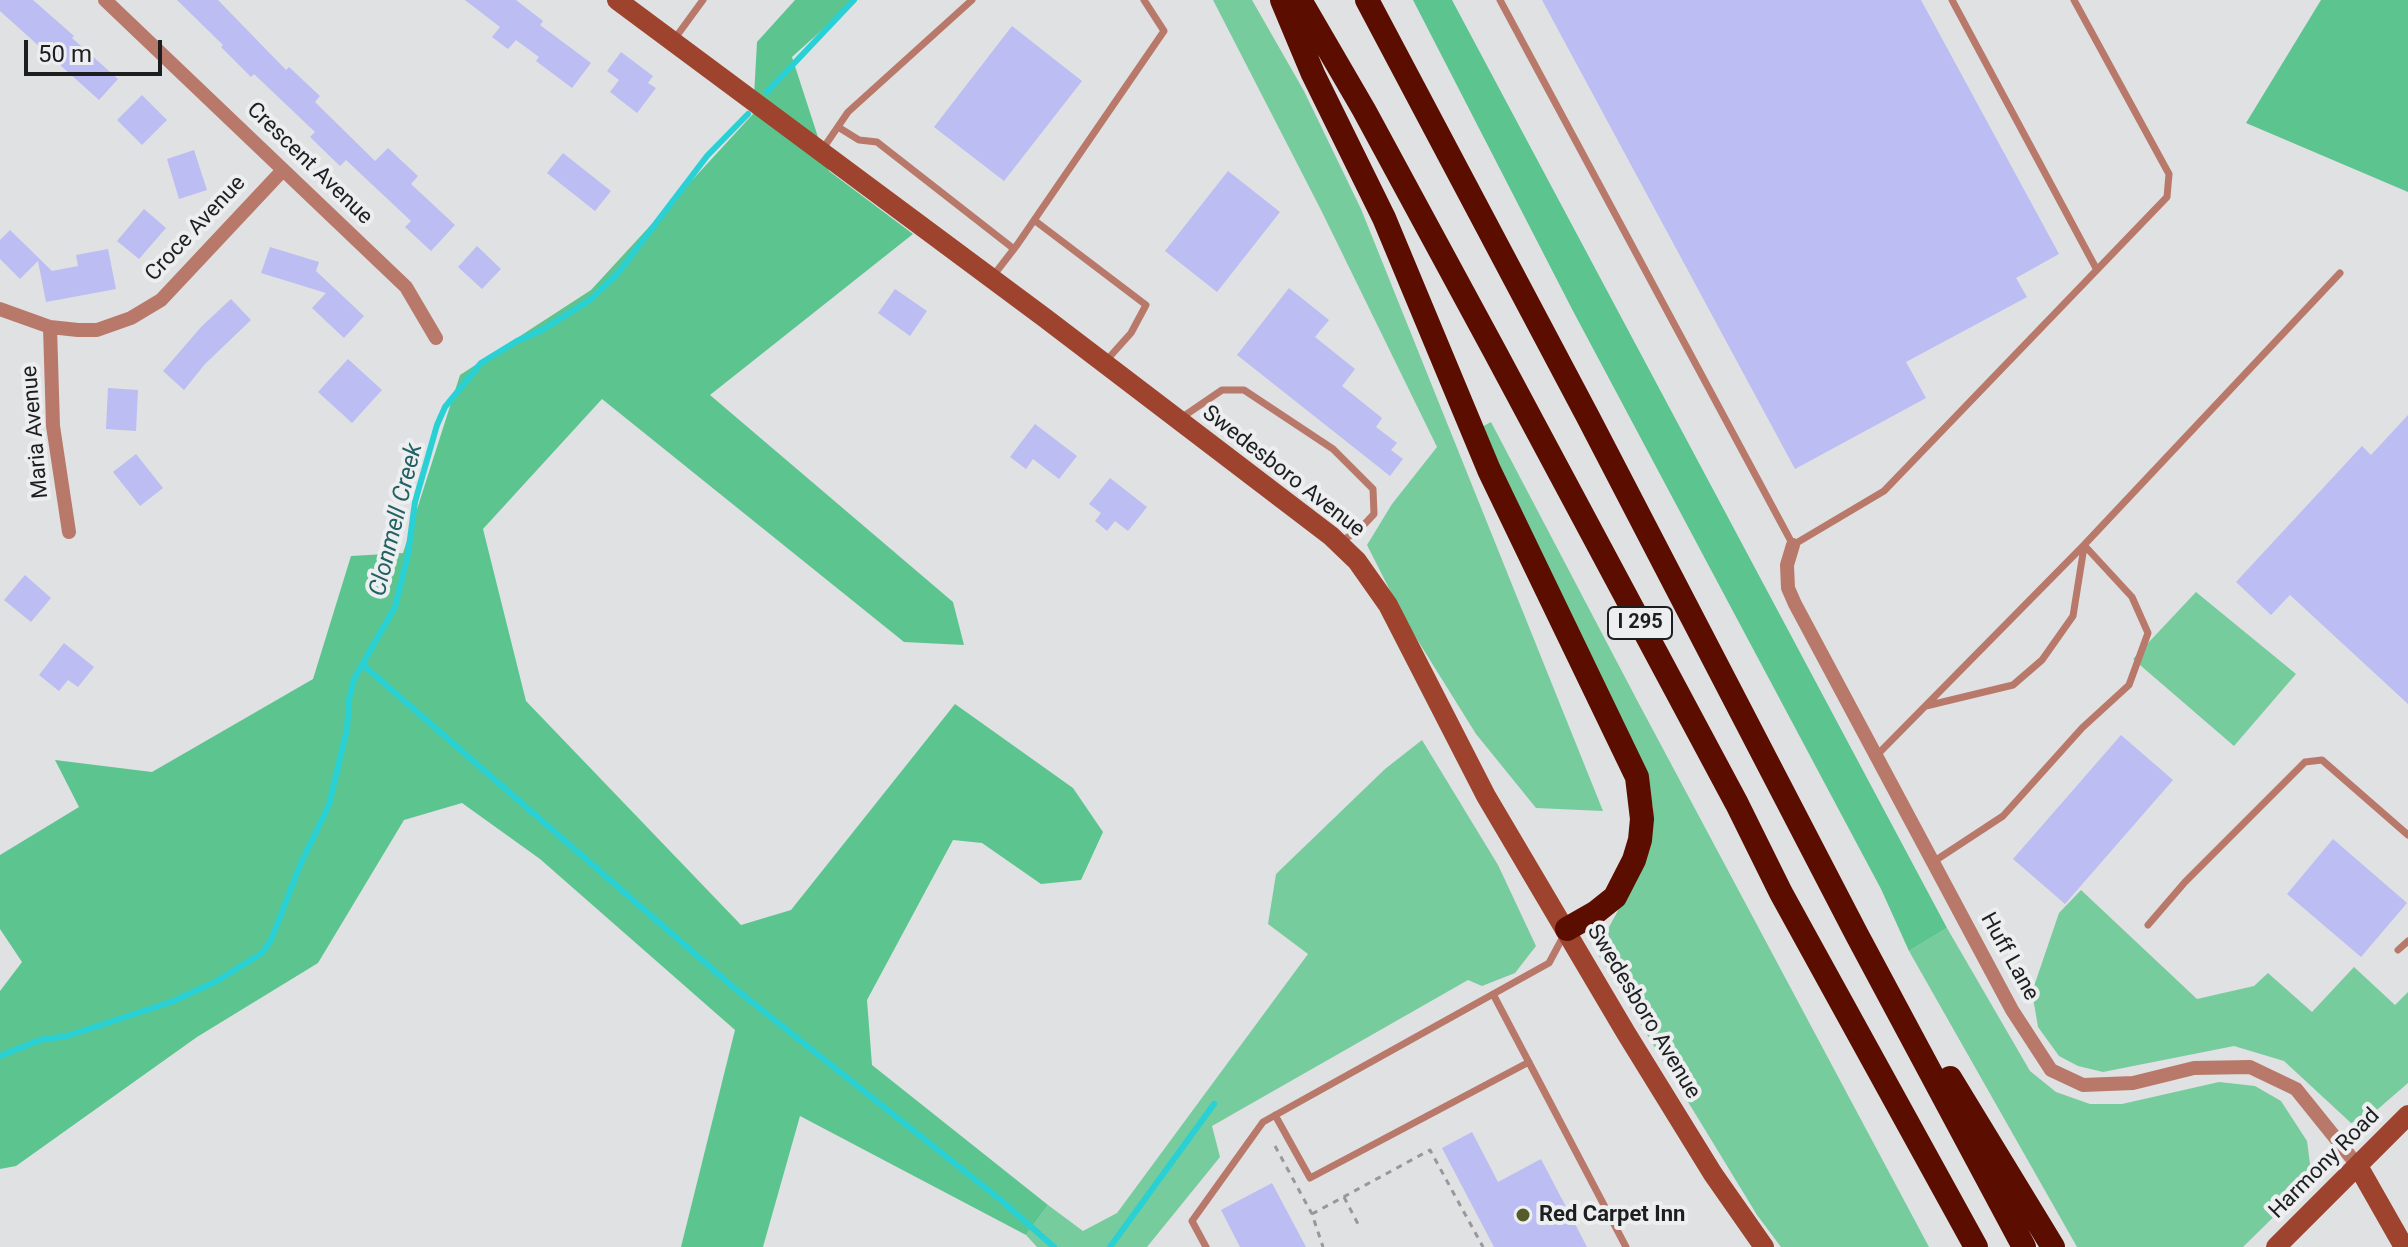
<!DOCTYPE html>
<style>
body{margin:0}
#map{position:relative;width:2408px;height:1247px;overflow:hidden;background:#e0e1e3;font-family:Roboto,sans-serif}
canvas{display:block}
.scale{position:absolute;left:24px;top:40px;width:138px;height:36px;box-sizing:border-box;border:4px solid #1d1e1f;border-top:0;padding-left:10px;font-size:24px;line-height:28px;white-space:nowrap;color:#1d1e1f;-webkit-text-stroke:6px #edeef0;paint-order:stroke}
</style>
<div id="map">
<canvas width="2408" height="1247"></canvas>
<div class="scale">50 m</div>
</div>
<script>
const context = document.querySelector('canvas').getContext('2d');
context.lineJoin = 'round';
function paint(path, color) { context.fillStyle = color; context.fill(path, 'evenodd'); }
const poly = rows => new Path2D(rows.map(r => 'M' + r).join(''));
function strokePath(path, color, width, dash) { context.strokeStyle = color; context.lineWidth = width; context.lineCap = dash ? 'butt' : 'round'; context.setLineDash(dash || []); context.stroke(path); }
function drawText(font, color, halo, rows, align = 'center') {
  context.font = font + ' Roboto,sans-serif'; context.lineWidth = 8; context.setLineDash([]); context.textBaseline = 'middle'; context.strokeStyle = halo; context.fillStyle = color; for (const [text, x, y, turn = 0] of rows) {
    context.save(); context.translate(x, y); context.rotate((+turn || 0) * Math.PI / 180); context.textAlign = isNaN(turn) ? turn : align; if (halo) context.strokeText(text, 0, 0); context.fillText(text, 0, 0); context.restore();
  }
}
paint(poly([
 [1213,0,1252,0,1304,91,1361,209,1603,811,1536,808,1476,734,1405,620,1367,545,1392,504,1437,447,1321,210],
 [1491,422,1638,702,1929,1247,1781,1247,1757,1215,1596,951,1634,881,1648,843,1653,807,1644,771,1478,429],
 [2196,592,2296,674,2234,746,2133,659],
 [1422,740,1498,865,1536,946,1515,973,1482,986,1468,980,1212,1126,1220,1157,1147,1247,1037,1247,1026,1235,1048,1205,1083,1231,1117,1213,1308,954,1268,924,1276,874,1385,769],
 [2081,890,2197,999,2254,986,2268,973,2312,1012,2354,967,2395,1005,2408,992,2408,1083,2371,1115,2351,1123,2284,1061,2234,1046,2103,1072,2078,1066,2059,1056,2038,1027,2032,992,2059,913],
 [1947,928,2030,1071,2056,1092,2090,1104,2122,1104,2219,1082,2255,1086,2281,1101,2307,1141,2312,1179,2243,1247,2077,1247,1909,951]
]), '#77cc9d');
paint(poly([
 [795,0,855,0,792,57,829,171,913,234,710,395,953,602,964,645,904,642,602,399,483,529,526,701,741,925,791,910,955,704,1073,788,1103,832,1081,880,1041,884,982,843,953,840,867,1000,872,1065,1048,1205,1026,1235,800,1116,763,1247,681,1247,735,1030,540,859,462,803,404,820,318,963,197,1037,16,1166,0,1169,0,991,22,962,0,929,0,855,79,807,55,760,152,772,313,679,351,556,403,553,460,375,591,290,753,114,757,42],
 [1413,0,1452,0,1947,928,1909,951,1881,889,1573,311],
 [2321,0,2408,0,2408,192,2246,123]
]), '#5cc58f');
strokePath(poly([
 [767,92,854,0],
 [363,665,733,987,1002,1201,1054,1247],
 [0,1056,40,1040,67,1036,171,1002,217,981,262,953,271,940,301,863,329,805,347,729,349,700,354,679,395,607,408,554,415,502,437,425,445,407,481,363,517,341,542,330,590,300,618,273,707,156,748,114],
 [1110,1247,1214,1104]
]), '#29d0d4', 6);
paint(poly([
 [0,0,33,0,74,36,72,38,118,79,99,100,0,11],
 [177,0,218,0,286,70,289,67,320,96,315,102,375,161,388,148,418,176,411,184,455,225,431,251,405,227,411,221,346,160,340,166,310,137,315,132,254,74,251,77,221,47,223,45],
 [465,0,516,0,543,21,540,25,591,63,572,88,536,61,539,57,516,40,508,49,492,37,500,27],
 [1542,0,1921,0,2059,254,2016,278,2027,297,1906,362,1926,398,1795,469],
 [1012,26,1082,81,1004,181,934,127],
 [621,52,653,76,648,83,656,88,637,113,610,92,619,80,607,71],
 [142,95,167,120,142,145,117,120],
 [194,150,207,190,179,199,167,159],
 [563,153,611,191,595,211,547,173],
 [1228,171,1280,212,1217,292,1165,251],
 [144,209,166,228,139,259,117,241],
 [10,230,52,271,78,266,76,255,108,249,116,289,46,302,38,261,20,279,0,259,0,240],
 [477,246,501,269,482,289,458,267],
 [270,247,319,262,316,271,364,316,344,338,312,308,326,293,261,273],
 [1289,288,1329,320,1315,337,1355,369,1342,386,1382,418,1376,427,1397,443,1391,450,1403,459,1390,476,1237,355],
 [895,289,927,311,910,336,878,313],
 [231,299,251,320,205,364,184,390,163,371,202,326],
 [348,359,382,390,352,423,318,392],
 [108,388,138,390,136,431,106,429],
 [2408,415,2408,704,2290,595,2271,615,2236,582,2362,446,2371,455],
 [1035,424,1077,456,1059,479,1033,459,1026,469,1010,457],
 [136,454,163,488,140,506,113,472],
 [1110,478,1147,507,1128,531,1115,521,1107,531,1095,521,1101,513,1089,504],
 [25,575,51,598,31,622,4,600],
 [64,643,94,667,78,687,68,680,59,691,39,675],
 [2121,735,2173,780,2065,904,2013,859],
 [2333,839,2407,903,2361,957,2287,894],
 [1472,1132,1498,1182,1541,1159,1587,1247,1494,1247,1442,1148],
 [1272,1183,1306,1247,1240,1247,1221,1210]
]), '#bbbdf3');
strokePath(poly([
 [1275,1146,1312,1214,1323,1247],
 [1344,1197,1358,1224],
 [1312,1214,1430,1150,1483,1247]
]), '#97989a', 3, [6, 6]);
strokePath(poly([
 [1500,0,1793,545,1884,491,2167,197,2169,174,2074,0],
 [1952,0,2097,270],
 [673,41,703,0],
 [838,127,859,140,877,142,1014,249],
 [822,150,848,112,972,0],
 [1034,220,1146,305,1131,333,1105,362],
 [993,276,1017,245,1164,31,1144,0],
 [1181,418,1222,390,1244,390,1333,449,1373,489,1374,514,1359,530,1340,542],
 [1926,706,2013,685,2042,660,2073,616,2084,547],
 [1877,755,2084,545,2340,273],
 [1933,862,2003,816,2082,728,2129,685,2148,633,2132,597,2084,545],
 [2148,925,2185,882,2305,762,2322,760,2408,835],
 [2398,950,2408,941],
 [1493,994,1626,1247],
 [1275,1115,1310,1178,1529,1062],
 [1206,1247,1192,1221,1263,1122,1549,963,1564,935]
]), '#b9796a', 7);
strokePath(poly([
 [105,0,406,287,436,338],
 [0,309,50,327,78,330,97,330,131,318,161,300,283,170],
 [50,327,53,426,69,532],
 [1793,545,1787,565,1788,588,1795,604,2012,1010,2051,1070,2083,1085,2133,1083,2194,1068,2250,1067,2296,1089,2358,1166]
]), '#b9796a', 14);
strokePath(poly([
 [617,0,1045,318,1331,536,1357,561,1388,605,1486,796,1626,1033,1713,1174,1764,1247],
 [2358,1166,2404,1247],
 [2276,1247,2408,1115]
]), '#9e432e', 20);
strokePath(poly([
 [1282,0,1313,74,1384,218,1489,470,1637,777,1642,819,1640,840,1634,860,1615,897,1595,913,1567,929],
 [1300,0,1364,110,1494,350,1737,804,1781,893,1976,1247],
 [1367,0,1588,417,1857,935,2024,1247],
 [1950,1078,2053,1247]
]), '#5b0e00', 24);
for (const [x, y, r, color] of [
 [1523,1215,8,"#565b29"]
]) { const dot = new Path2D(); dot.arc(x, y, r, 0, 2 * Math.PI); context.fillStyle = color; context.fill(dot); strokePath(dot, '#edeef0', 3); }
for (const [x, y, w] of [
 [1640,623,64]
]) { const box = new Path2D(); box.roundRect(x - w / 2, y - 16, w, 32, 6); context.fillStyle = '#edeef0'; context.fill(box); strokePath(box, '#1d1e1f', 2); }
drawText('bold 20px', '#1d1e1f', null, [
 ["I 295",1640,623]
]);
drawText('22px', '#1d1e1f', '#edeef0', [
 ["Crescent Avenue",309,164,44],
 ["Croce Avenue",196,229,-47],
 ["Maria Avenue",36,432,-95],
 ["Swedesboro Avenue",1283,472,38],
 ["Huff Lane",2009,957,61],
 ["Swedesboro Avenue",1643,1012,59],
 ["Harmony Road",2325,1164,-45]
]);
drawText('bold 22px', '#1d1e1f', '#edeef0', [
 ["Red Carpet Inn",1539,1215]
], 'left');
drawText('italic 24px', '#246163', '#edeef0', [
 ["Clonmell Creek",397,520,-76]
]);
</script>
